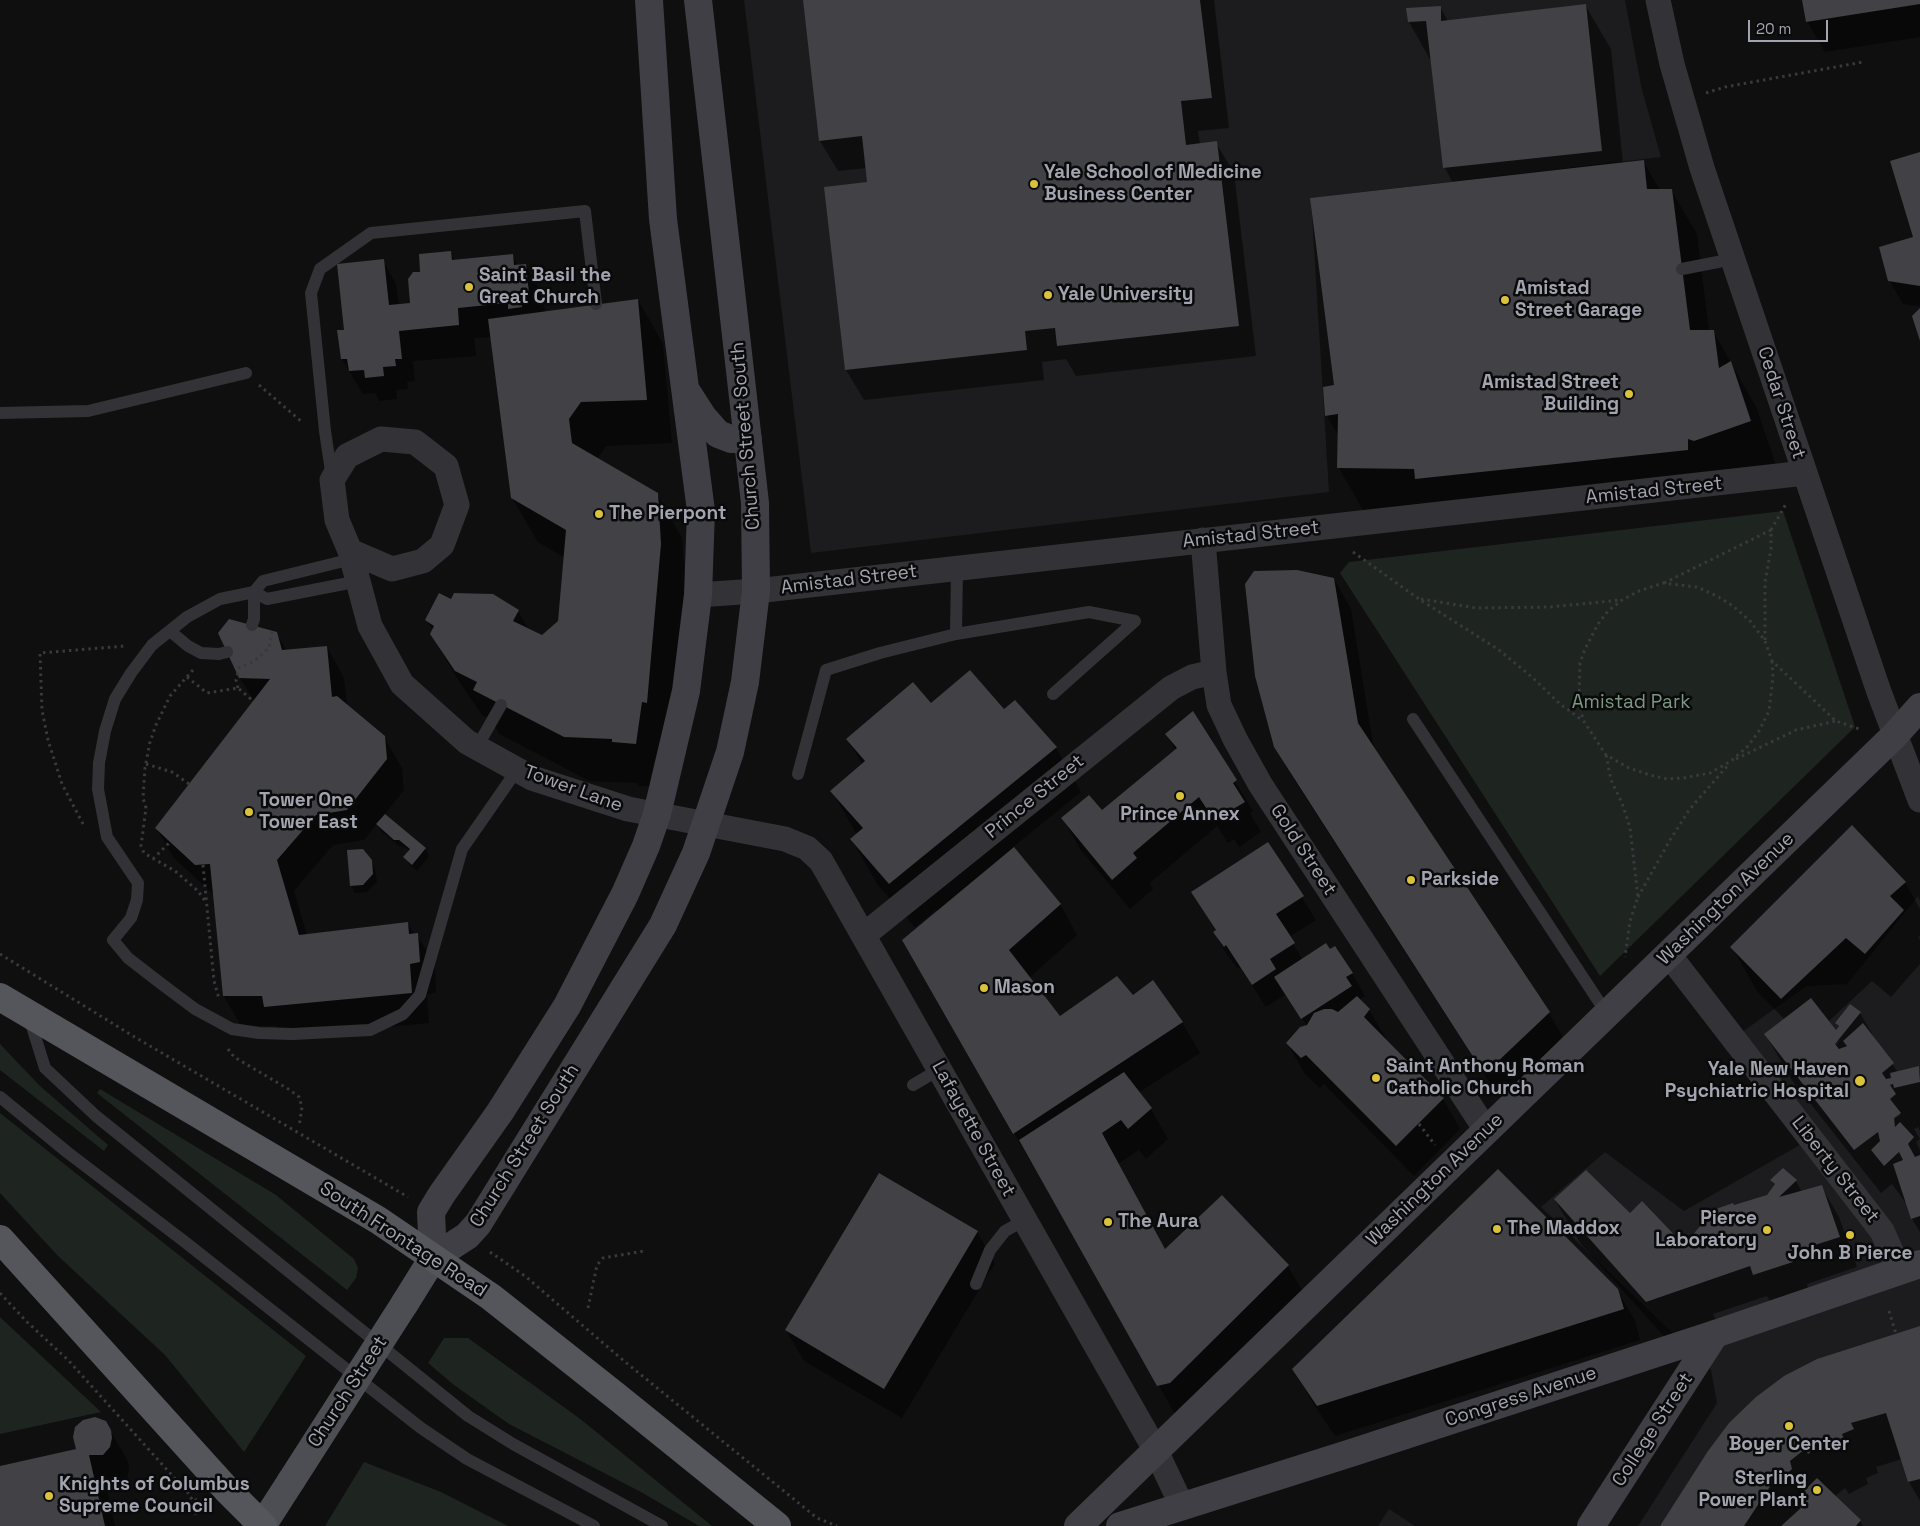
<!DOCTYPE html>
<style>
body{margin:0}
#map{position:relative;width:1920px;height:1526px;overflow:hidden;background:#0f0f10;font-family:"Space Grotesk",sans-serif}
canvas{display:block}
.scale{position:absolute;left:1748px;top:20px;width:80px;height:22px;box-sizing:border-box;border:2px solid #a2a4b0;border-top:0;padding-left:6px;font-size:15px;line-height:18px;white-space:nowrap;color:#a2a4b0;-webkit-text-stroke:4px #0b0a0b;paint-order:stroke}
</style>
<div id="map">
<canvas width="1920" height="1526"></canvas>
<div class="scale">20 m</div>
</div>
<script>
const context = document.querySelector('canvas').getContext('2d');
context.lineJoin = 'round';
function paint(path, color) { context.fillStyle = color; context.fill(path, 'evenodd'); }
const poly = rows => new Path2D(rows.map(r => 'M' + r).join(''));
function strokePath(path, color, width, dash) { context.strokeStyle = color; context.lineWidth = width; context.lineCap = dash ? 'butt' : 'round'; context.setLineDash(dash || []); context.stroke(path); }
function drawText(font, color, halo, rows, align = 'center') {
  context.font = font + ' "Space Grotesk",sans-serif'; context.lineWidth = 5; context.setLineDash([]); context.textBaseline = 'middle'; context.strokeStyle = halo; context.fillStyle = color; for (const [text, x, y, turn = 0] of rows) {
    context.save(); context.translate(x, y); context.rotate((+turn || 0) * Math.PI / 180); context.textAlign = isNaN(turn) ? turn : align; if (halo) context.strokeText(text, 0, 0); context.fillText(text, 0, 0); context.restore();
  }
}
paint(poly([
 [744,0,1625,0,1642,90,1661,157,1311,198,1329,492,811,553],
 [1918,896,1920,901,1920,1526,1638,1526,1717,1403,1711,1370,1541,1207,1605,1152,1684,1211,1805,1142,1727,1043,1806,986,1847,984],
 [1389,1509,1415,1526,1378,1526]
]), '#1c1b1d');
paint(poly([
 [1783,511,1855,727,1600,976,1340,573,1349,562],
 [0,1044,40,1086,108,1145,104,1151,0,1070],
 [100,1089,276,1195,354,1259,358,1268,356,1278,347,1290,97,1093],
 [0,1113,306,1356,244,1452,165,1355,58,1256,0,1193],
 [0,1317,101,1412,0,1434],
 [444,1338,468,1338,579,1418,712,1526,699,1526,641,1492,509,1424,454,1385,428,1363],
 [364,1462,441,1492,508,1526,325,1526]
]), '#1e2420');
paint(poly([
 [805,0,1214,0,1229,128,1198,131,1200,144,1216,143,1234,173,1256,356,1076,376,1066,359,1042,362,1044,380,864,400,846,370,868,183,867,168,838,171,820,141],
 [1804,0,1920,0,1920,37,1825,52,1807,21],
 [1585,5,1611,49,1623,163,1643,161,1660,190,1671,190,1697,234,1709,331,1713,331,1756,407,1776,465,1364,512,1339,468,1339,437,1327,416,1335,386,1453,183,1445,168,1432,63,1409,22,1408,9,1440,7,1448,21],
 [1920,154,1920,306,1903,304,1889,280,1914,238],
 [450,252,455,261,512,255,518,266,526,265,543,295,545,313,638,300,663,344,672,443,606,446,597,459,657,494,682,538,686,589,661,787,638,786,637,783,590,781,499,734,491,719,482,715,457,678,431,634,433,631,427,620,451,601,518,611,529,630,542,637,559,621,565,558,538,542,512,498,492,337,474,338,476,356,413,361,415,381,407,382,408,389,396,390,397,399,379,401,375,393,363,394,342,359,339,331,345,331,383,261,396,284,399,305,411,304,421,273],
 [1334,579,1351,609,1374,750,1549,1013,1566,1043,1511,1096,1498,1096,1293,778,1275,747],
 [276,633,287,651,327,647,344,678,347,706,384,737,402,768,404,790,384,815,425,848,429,856,417,871,409,864,405,857,410,851,404,847,399,846,382,832,377,824,364,840,333,845,294,891,307,935,408,923,414,935,417,935,435,965,436,992,427,995,429,1023,283,1037,277,1026,241,1026,224,996,214,895,174,858,156,828,254,701,240,678],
 [931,705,1004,711,1056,748,1081,792,1012,848,1060,904,1077,935,1029,978,1060,1018,1133,997,1182,1022,1200,1053,1138,1093,1151,1109,1168,1139,1146,1159,1139,1150,1118,1164,1165,1250,1288,1266,1305,1296,1176,1416,1033,1163,1032,1164,903,940,938,912,936,910,915,927,877,884,852,840,857,835,832,791,862,764,848,740],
 [1193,713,1253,811,1250,813,1261,832,1239,847,1234,839,1228,843,1217,826,1150,883,1153,889,1130,909,1080,849,1063,819,1102,812,1176,751,1166,734],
 [1268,844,1316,920,1289,937,1303,960,1352,973,1365,996,1359,1000,1369,1010,1387,1040,1443,1099,1460,1129,1414,1176,1324,1084,1320,1088,1305,1074,1287,1043,1306,1027,1306,1024,1285,995,1266,1007,1240,967,1238,969,1227,955,1214,932,1216,931,1193,892],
 [349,851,371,861,375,869,377,882,367,892,355,893,351,886],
 [1905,882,1920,909,1920,936,1918,937,1920,940,1920,964,1891,997,1872,981,1828,1022,1836,1032,1839,1028,1836,1023,1860,1013,1878,1044,1898,1072,1918,1068,1920,1071,1920,1131,1918,1127,1914,1129,1920,1139,1916,1142,1920,1150,1920,1232,1912,1219,1908,1206,1892,1184,1881,1193,1791,1079,1766,1035,1785,1020,1757,991,1732,947],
 [1840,1040,1832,1050,1834,1043],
 [1900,1112,1900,1115,1889,1123,1888,1121],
 [1783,1170,1796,1181,1802,1192,1821,1186,1839,1217,1857,1267,1807,1284,1809,1292,1772,1304,1767,1296,1713,1314,1721,1328,1672,1345,1581,1244,1555,1200,1630,1215,1683,1246,1733,1207,1768,1196,1775,1186,1772,1181],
 [880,1174,977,1232,995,1263,902,1418,804,1361,786,1330],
 [1617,1290,1635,1321,1640,1340,1335,1436,1311,1400,1294,1370],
 [1920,1328,1920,1501,1909,1482,1902,1459,1876,1467,1878,1473,1866,1478,1868,1484,1849,1494,1845,1488,1835,1496,1860,1521,1863,1526,1661,1526],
 [105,1422,128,1461,129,1469,127,1478,120,1485,106,1485,115,1526,0,1526,0,1467,78,1450]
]), '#0007');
paint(poly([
 [803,0,1200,0,1212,98,1181,101,1186,145,1217,141,1239,326,1057,346,1055,328,1025,331,1027,350,845,370,824,187,867,182,862,136,819,141],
 [1802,0,1920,0,1920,4,1806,22],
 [1586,4,1602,151,1443,168,1426,21,1408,22,1406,8,1441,6,1441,21],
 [1920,152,1920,286,1888,281,1879,247,1913,237,1890,161],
 [1644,160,1647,189,1672,189,1690,330,1714,330,1719,368,1731,361,1751,421,1694,441,1688,439,1688,450,1415,479,1414,469,1337,468,1338,414,1325,416,1323,387,1334,385,1310,198],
 [451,251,452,260,513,254,514,265,526,264,529,294,521,295,522,307,508,309,508,303,458,308,459,325,399,331,402,359,395,359,396,366,383,367,384,376,365,378,364,370,349,371,347,359,341,359,337,330,344,330,337,264,384,259,389,305,410,303,408,279,413,272,420,272,419,254],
 [638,299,647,400,581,402,569,419,572,443,658,493,661,544,647,703,642,702,636,744,612,742,612,739,564,737,473,690,477,682,455,671,430,634,434,626,425,620,439,593,451,599,454,593,493,594,519,610,513,621,542,635,558,621,566,530,511,498,488,319],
 [1920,308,1920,341,1912,316],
 [1297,570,1334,578,1358,723,1550,1012,1493,1066,1479,1066,1274,747,1255,676,1245,584,1254,571],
 [229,619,277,632,282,650,327,646,332,697,337,696,385,736,387,759,347,810,316,815,277,860,299,935,408,922,409,934,418,933,420,962,410,964,412,993,264,1007,262,996,223,996,210,864,195,865,155,828,270,679,239,678,218,633],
 [970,670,1004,709,1015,700,1057,747,889,884,850,839,863,828,830,791,865,761,846,739,913,682,931,703],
 [1193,711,1237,780,1233,783,1245,802,1220,817,1216,810,1210,814,1199,797,1133,853,1137,858,1112,880,1061,818,1089,795,1102,810,1177,748,1165,734],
 [385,814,426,848,412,865,403,857,410,849,399,840,394,840,376,824],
 [1852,825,1906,882,1890,896,1904,910,1865,954,1846,938,1781,999,1730,947],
 [1268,842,1304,896,1276,914,1295,943,1270,959,1276,969,1252,985,1226,945,1224,947,1213,932,1216,930,1191,892],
 [1014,847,1061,904,1009,950,1060,1016,1117,976,1133,995,1153,980,1183,1022,1013,1134,902,940],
 [363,849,372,860,373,874,363,885,350,886,347,850],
 [1326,943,1330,949,1335,946,1353,973,1346,977,1352,986,1301,1019,1274,977],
 [1357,996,1370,1009,1364,1017,1444,1098,1396,1146,1306,1055,1301,1058,1286,1043,1300,1027,1307,1025,1314,1013,1324,1009,1332,1009,1338,1012],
 [1811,998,1836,1030,1839,1026,1835,1023,1850,1004,1861,1012,1835,1044,1839,1049,1847,1046,1843,1041,1863,1023,1894,1063,1882,1073,1886,1079,1891,1078,1890,1073,1919,1066,1920,1082,1894,1088,1893,1084,1890,1085,1896,1094,1890,1099,1901,1113,1894,1118,1895,1127,1900,1122,1914,1137,1908,1144,1915,1157,1920,1155,1920,1216,1911,1219,1893,1164,1903,1160,1899,1152,1884,1166,1871,1150,1880,1141,1878,1132,1854,1150,1764,1034],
 [1124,1072,1152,1108,1128,1129,1121,1120,1102,1133,1165,1249,1222,1195,1289,1265,1170,1383,1157,1386,1019,1140],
 [1783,1168,1797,1180,1779,1197,1822,1185,1840,1237,1790,1253,1793,1262,1753,1275,1750,1266,1646,1302,1554,1199,1586,1170,1630,1213,1642,1201,1684,1245,1702,1224,1716,1219,1713,1210,1733,1203,1734,1205,1767,1195,1775,1184,1770,1180],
 [1498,1169,1618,1289,1624,1309,1317,1406,1292,1369],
 [879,1173,978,1231,884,1389,785,1330],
 [1920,1326,1920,1479,1908,1482,1886,1413,1851,1423,1854,1429,1842,1434,1844,1439,1822,1451,1819,1445,1808,1454,1805,1449,1790,1461,1792,1469,1787,1474,1781,1475,1779,1473,1744,1526,1660,1526,1708,1451,1729,1423,1756,1397,1784,1376,1817,1359],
 [95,1417,106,1421,111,1430,112,1438,110,1447,103,1455,89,1455,105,1526,0,1526,0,1466,76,1449,73,1437,75,1427,83,1420],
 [1817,1478,1861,1520,1856,1526,1781,1526,1801,1508,1793,1502]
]), '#414146');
strokePath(poly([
 [1706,93,1725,87,1863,62],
 [259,385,302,422],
 [1771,530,1786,504],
 [1353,552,1419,599,1499,650,1533,678,1560,704,1582,720],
 [1664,583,1771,530,1771,549,1765,582,1765,641],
 [1421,599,1476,608,1550,607,1621,600],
 [1772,661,1773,677,1769,711,1759,731,1748,746,1731,761,1710,773,1683,778,1667,779,1650,775,1629,768,1606,755,1583,720,1579,698,1580,663,1585,649,1598,624,1608,611,1622,600,1639,591,1663,583,1697,587,1717,596,1733,606,1750,621,1765,641,1772,661,1836,721,1862,730],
 [238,668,253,662,269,648,272,632],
 [193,670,170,696,156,725,150,742,145,768,143,798,146,808,141,846,144,853,175,871,198,891,205,901],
 [187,677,207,693,238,688,252,700],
 [238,688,236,680,239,668],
 [1606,755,1611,780,1622,803,1630,828,1638,897,1630,921,1625,957],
 [1736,759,1796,730,1836,721],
 [146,764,172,772,189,784],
 [83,824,62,784,48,740,42,710,40,653,125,646],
 [153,859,170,842],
 [203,865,214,981,219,999],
 [1638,897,1670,840,1689,810,1729,764],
 [0,954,133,1036,408,1197],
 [228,1049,234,1057,290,1090,299,1097,302,1107,299,1127],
 [1419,1124,1435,1145],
 [490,1252,525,1276,624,1361,817,1518,837,1526],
 [0,1293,26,1321,68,1360,188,1493,193,1501,198,1499],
 [588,1308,597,1265,603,1258,644,1251],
 [1889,1311,1896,1334],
 [193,1501,196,1515]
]), '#39393e', 3, [2.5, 4]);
strokePath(poly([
 [1682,269,1733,259],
 [0,413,88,411,246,373],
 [332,478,325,431,311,293,320,269,371,233,585,211,596,304],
 [352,559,263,581,254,592,220,599,187,617,152,645,131,673,115,699,105,731,99,763,98,789,107,837,138,883,137,900,131,918,113,940,128,958,159,982,195,1009,232,1029,259,1033,293,1034,370,1030,403,1014,420,995,462,849,517,770],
 [254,592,267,599,359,581],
 [252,625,254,619,254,592],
 [170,631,188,646,201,653,219,654,227,652],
 [956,634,1089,612,1135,621,1053,694],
 [1413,719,1607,1014],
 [477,747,501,705],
 [798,774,826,670,880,653,956,634,957,568],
 [29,1017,45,1068,96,1116,468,1416,513,1444,662,1526],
 [913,1085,940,1069],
 [0,1097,67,1152,185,1242,421,1428,467,1459,594,1526],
 [976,1284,990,1250,1005,1231,1025,1220]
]), '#333337', 12);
strokePath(poly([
 [1658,0,1672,64,1702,168,1879,692,1920,800],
 [1203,540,1214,672,1219,705,1235,739,1260,784,1486,1130],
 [350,551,392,569,423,561,442,545,457,505,446,466,415,442,381,439,347,456,332,480,337,520,350,551,370,626,402,684,467,742,532,778,628,809,785,839,807,848,821,861,1156,1451,1182,1506],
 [698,595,756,591,1805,473],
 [864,935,1171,688,1192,677,1214,672],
 [1669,955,1882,1231,1900,1271]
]), '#333337', 25);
strokePath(poly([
 [687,392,703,417,718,434,731,439,748,439],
 [433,1258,467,1236,478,1224,663,925,696,853,730,752,745,682,756,591,755,503,698,0],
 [433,1258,431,1212,442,1194,500,1112,567,1006,625,894,646,846,657,814,686,691,698,595,701,511,663,219,649,0],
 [1078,1526,1895,735,1920,707],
 [1120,1526,1354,1452,1715,1334,1920,1264],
 [1591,1526,1715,1334]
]), '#3f3f45', 28);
strokePath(poly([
 [405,1303,433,1258],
 [262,1526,291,1481]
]), '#4d4d54', 28);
strokePath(poly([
 [0,997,378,1220,491,1297,616,1396,777,1526],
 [0,1239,228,1491,263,1526]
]), '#55565c', 28);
strokePath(poly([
 [291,1481,405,1303]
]), '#4d4d54', 28);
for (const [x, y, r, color] of [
 [1034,184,5,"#dac23d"],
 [469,287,5,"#dac23d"],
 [1048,295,5,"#dac23d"],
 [1505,300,5,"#dac23d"],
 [1629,394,5,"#dac23d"],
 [599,514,5,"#dac23d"],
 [1180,796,5,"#dac23d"],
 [249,812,5,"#dac23d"],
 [1411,880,5,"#dac23d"],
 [984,988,5,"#dac23d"],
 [1376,1078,5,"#dac23d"],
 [1860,1081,6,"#dac23d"],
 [1108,1222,5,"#dac23d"],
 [1497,1229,5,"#dac23d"],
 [1767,1230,5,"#dac23d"],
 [1850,1235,5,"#dac23d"],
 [1789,1426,5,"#dac23d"],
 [1817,1490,5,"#dac23d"],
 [49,1496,5,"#dac23d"]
]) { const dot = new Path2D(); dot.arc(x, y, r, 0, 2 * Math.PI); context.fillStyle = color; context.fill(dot); strokePath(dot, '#0b0a0b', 2); }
drawText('bold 19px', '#a2a4b0', '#0b0a0b', [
 ["Yale School of Medicine",1044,173],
 ["Business Center",1044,195],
 ["Saint Basil the",479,276],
 ["Great Church",479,298],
 ["Amistad",1515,289],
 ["Street Garage",1515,311],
 ["Yale University",1058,295],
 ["Amistad Street",1619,383,"right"],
 ["Building",1619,405,"right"],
 ["The Pierpont",609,514],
 ["Tower One",259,801],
 ["Tower East",259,823],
 ["Prince Annex",1180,815,"center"],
 ["Parkside",1421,880],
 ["Mason",994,988],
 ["Saint Anthony Roman",1386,1067],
 ["Catholic Church",1386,1089],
 ["Yale New Haven",1849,1070,"right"],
 ["Psychiatric Hospital",1849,1092,"right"],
 ["Pierce",1757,1219,"right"],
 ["Laboratory",1757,1241,"right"],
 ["The Aura",1118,1222],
 ["The Maddox",1507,1229],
 ["John B Pierce",1850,1254,"center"],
 ["Boyer Center",1789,1445,"center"],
 ["Sterling",1807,1479,"right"],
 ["Power Plant",1807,1501,"right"],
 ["Knights of Columbus",59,1485],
 ["Supreme Council",59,1507]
], 'left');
drawText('19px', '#a2a4b0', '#0b0a0b', [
 ["Cedar Street",1781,403,72],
 ["Church Street South",746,436,-95],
 ["Amistad Street",1654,491,-6],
 ["Amistad Street",1251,535,-6],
 ["Amistad Street",849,580,-7],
 ["Tower Lane",573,789,20],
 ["Prince Street",1035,797,-39],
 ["Gold Street",1303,850,57],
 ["Washington Avenue",1726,899,-44],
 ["Lafayette Street",973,1129,61],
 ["Church Street South",525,1146,-58],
 ["Liberty Street",1835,1170,52],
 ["Washington Avenue",1435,1180,-44],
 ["South Frontage Road",403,1240,33],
 ["Church Street",348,1392,-57],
 ["Congress Avenue",1521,1397,-18],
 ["College Street",1653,1430,-57]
]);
drawText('19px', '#7b9982', '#0b0a0b', [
 ["Amistad Park",1631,703]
]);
</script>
